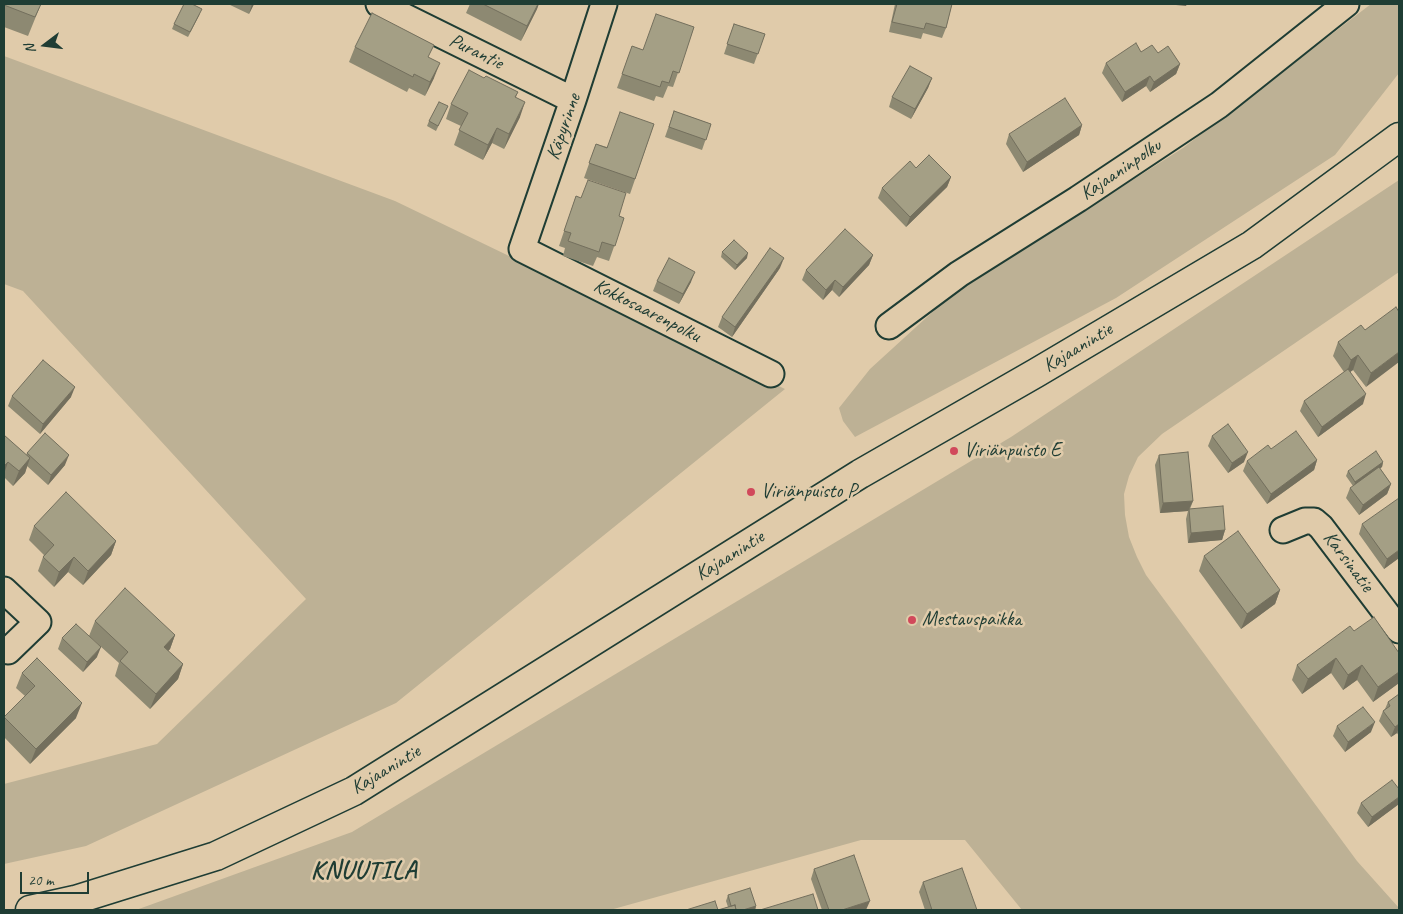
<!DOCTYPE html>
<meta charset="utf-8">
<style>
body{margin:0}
#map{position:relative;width:1403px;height:914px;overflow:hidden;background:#e0cbaa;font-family:Caveat,sans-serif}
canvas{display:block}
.frame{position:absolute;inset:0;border:5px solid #1f3d34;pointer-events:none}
.north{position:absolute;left:20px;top:20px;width:50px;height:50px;-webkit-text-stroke:4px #e0cbaa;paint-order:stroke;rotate:255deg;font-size:14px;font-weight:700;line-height:20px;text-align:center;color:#1f3d34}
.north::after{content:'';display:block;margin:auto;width:18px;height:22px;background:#1f3d34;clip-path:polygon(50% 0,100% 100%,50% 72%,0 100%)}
.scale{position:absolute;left:20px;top:872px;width:69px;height:22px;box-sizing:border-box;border:2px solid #1f3d34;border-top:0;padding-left:6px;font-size:15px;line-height:18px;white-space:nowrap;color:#1f3d34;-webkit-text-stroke:4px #e0cbaa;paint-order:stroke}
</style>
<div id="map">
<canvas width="1403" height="914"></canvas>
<div class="frame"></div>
<div class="north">N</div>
<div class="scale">20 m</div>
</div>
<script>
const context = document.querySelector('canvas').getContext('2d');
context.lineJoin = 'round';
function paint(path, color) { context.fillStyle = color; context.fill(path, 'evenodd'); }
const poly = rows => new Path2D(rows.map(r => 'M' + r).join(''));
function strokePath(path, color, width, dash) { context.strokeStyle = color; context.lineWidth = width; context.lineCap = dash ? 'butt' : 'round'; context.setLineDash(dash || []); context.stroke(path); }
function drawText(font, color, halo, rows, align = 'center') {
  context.font = font + ' Caveat,sans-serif'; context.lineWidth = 5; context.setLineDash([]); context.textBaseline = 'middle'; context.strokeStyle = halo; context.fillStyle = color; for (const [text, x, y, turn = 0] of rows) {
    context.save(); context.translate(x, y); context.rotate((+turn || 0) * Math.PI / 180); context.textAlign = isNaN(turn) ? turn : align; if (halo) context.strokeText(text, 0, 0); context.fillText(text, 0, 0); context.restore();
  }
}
paint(poly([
 [1371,4,1399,4,1399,73,1335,155,1116,298,855,437,843,421,839,408,870,369,950,296,1183,148],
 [4,56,395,201,785,389,396,703,86,846,4,864,4,784,157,744,306,599,23,291,4,284],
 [1399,180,1399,272,1162,434,1138,457,1129,476,1124,494,1125,515,1129,537,1137,557,1146,575,1357,861,1399,908,1399,910,1022,910,965,840,861,840,610,910,136,910,352,832,1011,437]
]), '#bdb195');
const minor = poly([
 [379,4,573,100],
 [604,4,573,100,522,249,771,374],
 [889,326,959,274,1078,199,1219,105,1346,4],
 [1283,530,1305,521,1314,521,1321,527,1399,630],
 [4,590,38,622,8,651]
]);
const secondary = poly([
 [30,910,75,900,216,856,354,791,860,474,1036,373,1252,245,1399,137]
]);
strokePath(minor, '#1f3d34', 29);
strokePath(secondary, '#1f3d34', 31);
strokePath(minor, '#e0cbaa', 25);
strokePath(secondary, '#e0cbaa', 28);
paint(poly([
 [4,4,41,4,28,36,4,27],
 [228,4,254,4,249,14],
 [470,4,538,4,537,9,521,41,466,13],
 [895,4,952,4,946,28,942,38,923,33,921,39,889,32],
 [200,14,188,37,172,29,174,24],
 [734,24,765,34,754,64,724,54],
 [694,27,673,87,668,86,663,98,656,96,654,101,617,88,632,46,643,50],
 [355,47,430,58,434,78,425,96,409,88,407,92,349,62],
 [1141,52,1158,53,1180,64,1176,74,1150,92,1146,86,1122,102,1102,73,1106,63],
 [932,78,928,88,911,119,889,107,892,97],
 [518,92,516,97,520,117,504,149,492,143,483,160,454,145,461,126,446,119,451,104],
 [448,106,436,131,427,126,429,121],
 [674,111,711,124,702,150,665,137],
 [654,124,630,194,584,178,596,144,607,147],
 [1082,125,1079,135,1023,172,1006,144,1009,134],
 [916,168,951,177,947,187,906,227,878,198,882,188],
 [576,196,624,218,609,261,597,257,593,266,563,256,565,248,559,246],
 [722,252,747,258,735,270,721,257],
 [873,255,869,265,839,297,832,290,823,300,802,280,806,270],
 [780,268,732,337,718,327,722,317],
 [657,281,691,282,679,304,653,291],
 [1399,312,1366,387,1353,370,1350,372,1363,404,1318,437,1300,411,1304,401,1344,372,1333,356,1338,342,1365,330],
 [12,396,71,397,40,434,8,406],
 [4,435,26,455,27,453,65,465,48,485,27,466,25,473,13,486,4,477],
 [1212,436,1244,462,1228,473,1208,446],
 [1159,455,1193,501,1190,509,1225,530,1222,540,1188,543,1186,519,1188,511,1160,513,1155,465],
 [1317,460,1314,470,1267,504,1243,471,1247,461],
 [1383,462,1382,467,1380,468,1391,484,1387,494,1359,515,1346,498,1350,488,1353,486,1346,476,1348,471],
 [1362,524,1399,558,1384,569,1359,534],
 [34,526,116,541,111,555,83,585,68,572,54,587,38,571,43,557,44,555,29,540],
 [1204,556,1280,590,1275,604,1241,629,1199,571],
 [95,621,175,635,170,649,168,651,183,664,178,679,150,709,115,676,119,663,89,636],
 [1354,631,1399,653,1399,683,1373,702,1357,680,1343,690,1331,673,1302,694,1292,680,1297,665],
 [62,638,97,657,83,672,58,649],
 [22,673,76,718,30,764,4,737,4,717,25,696,16,688],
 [1399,694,1399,736,1397,733,1391,737,1379,721,1383,711,1385,709,1388,702],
 [1337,726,1371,732,1345,752,1333,736],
 [1361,803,1399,804,1368,827,1357,813],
 [814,869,866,910,822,910,811,879],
 [923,882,977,910,925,910,919,892],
 [728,895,756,906,755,910,718,910,728,907,726,901]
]), '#8d8972');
paint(poly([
 [252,4,254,4,249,14],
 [538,4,539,4,537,9,521,41,527,26],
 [1166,4,1187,4,1186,6],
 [440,63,434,78,425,96,430,82],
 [1180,64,1176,74,1150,92,1154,82],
 [1150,76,1146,86,1122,102,1125,92],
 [932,78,928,88,911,119,915,109],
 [525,102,520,117,504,149,509,134],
 [1082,125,1079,135,1023,172,1027,162],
 [497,128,492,143,483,160,488,145],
 [951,177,947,187,906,227,910,217],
 [748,253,747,258,735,270,737,265],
 [873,255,869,265,839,297,843,287],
 [784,258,780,268,732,337,735,327],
 [695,272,691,282,679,304,683,294],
 [835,280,832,290,823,300,826,290],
 [1399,352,1399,362,1366,387,1371,373],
 [1358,355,1353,370,1346,375,1351,360],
 [75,387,71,397,40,434,43,424],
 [1366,394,1363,404,1318,437,1322,427],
 [1248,452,1244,462,1228,473,1232,463],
 [69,455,65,465,48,485,51,475],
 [30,458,25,473,13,486,19,471],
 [1317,460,1314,470,1267,504,1271,494],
 [8,462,4,474,4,466],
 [1383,462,1382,467,1354,487,1355,482],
 [1391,484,1387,494,1359,515,1363,505],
 [1193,501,1188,511,1160,513,1163,503],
 [1225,530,1222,540,1188,543,1191,533],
 [116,541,111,555,83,585,88,571],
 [1399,550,1399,558,1384,569,1387,559],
 [74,557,68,572,54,587,59,572],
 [1280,590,1275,604,1241,629,1247,614],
 [175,635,170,649,159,661,164,647],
 [101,647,97,657,83,672,87,662],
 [1336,658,1331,673,1302,694,1308,679],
 [183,664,178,679,150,709,156,694],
 [1362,665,1357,680,1343,690,1348,675],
 [1399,672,1399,683,1373,702,1378,687],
 [82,703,76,718,30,764,36,749],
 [1375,722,1371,732,1345,752,1348,742],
 [1399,724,1399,727,1397,733,1391,737,1395,727],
 [1399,797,1399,804,1368,827,1372,817],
 [870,901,866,910,842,910],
 [756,906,755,910,743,910]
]), '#736f5d');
const building = poly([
 [4,4,41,4,35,17,4,5,4,4],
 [184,4,192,4,202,9,190,32,174,24,184,4],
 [483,4,538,4,527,26,483,4],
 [897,4,952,4,946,28,926,23,924,29,892,22,897,4],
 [372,13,434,45,428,57,440,63,430,82,414,74,413,77,355,47,372,13],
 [656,14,694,27,679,73,673,71,669,83,662,81,660,87,622,74,632,46,643,50,656,14],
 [734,24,765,34,758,54,727,44,734,24],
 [1136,43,1141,52,1152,45,1158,53,1168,46,1180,64,1154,82,1150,76,1125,92,1106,63,1136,43],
 [910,66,932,78,915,109,892,97,910,66],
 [469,70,484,78,486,76,518,92,515,97,525,102,509,134,497,128,488,145,459,130,468,113,451,104,469,70],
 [1065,98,1082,125,1027,162,1009,134,1065,98],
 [439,102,448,106,438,126,429,121,439,102],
 [674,111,711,124,706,140,669,127,674,111],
 [620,112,654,124,635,179,589,163,596,144,607,148,620,112],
 [929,155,951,177,910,217,882,188,910,161,916,168,929,155],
 [588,180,626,193,619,216,624,218,615,246,602,242,599,252,568,241,571,233,564,231,576,196,581,198,588,180],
 [845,229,873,255,843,287,835,280,826,290,806,270,845,229],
 [734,240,748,253,737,265,722,252,734,240],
 [770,248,784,258,735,327,722,317,770,248],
 [669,258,695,272,683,294,657,281,669,258],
 [1396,307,1399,312,1399,352,1371,373,1358,355,1351,360,1338,342,1361,325,1365,330,1396,307],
 [43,360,75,387,43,424,12,396,43,360],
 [1348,369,1366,394,1322,427,1304,401,1348,369],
 [1228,424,1248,452,1232,463,1212,436,1228,424],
 [1296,431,1317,460,1271,494,1247,461,1268,445,1271,449,1296,431],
 [45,433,69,455,51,475,27,453,45,433],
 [4,435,30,458,19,471,8,462,4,466,4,435],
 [1376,451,1383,462,1355,482,1348,471,1376,451],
 [1188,452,1193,501,1163,503,1159,455,1188,452],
 [1379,467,1391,484,1363,505,1350,488,1379,467],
 [66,492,116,541,88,571,74,557,59,572,43,557,54,545,34,526,66,492],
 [1399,498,1399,550,1387,559,1362,524,1399,498],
 [1223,506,1225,530,1191,533,1189,509,1223,506],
 [1238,531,1280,590,1247,614,1204,556,1238,531],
 [125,588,175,635,164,647,183,664,156,694,120,661,128,652,95,621,125,588],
 [1374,617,1399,653,1399,672,1378,687,1362,665,1348,675,1336,658,1308,679,1297,665,1350,626,1354,631,1374,617],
 [76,624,101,647,87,662,62,638,76,624],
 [37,658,82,703,36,749,4,717,35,686,22,673,37,658],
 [1399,694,1399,724,1395,727,1383,711,1390,706,1388,702,1399,694],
 [1363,707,1375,722,1348,742,1337,726,1363,707],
 [1392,780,1399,789,1399,797,1372,817,1361,803,1392,780],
 [854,855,870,901,842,910,829,910,814,869,854,855],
 [962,868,977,910,932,910,923,882,962,868],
 [750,888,756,906,743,910,736,910,735,905,731,906,728,895,750,888],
 [813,894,818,910,760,910,813,894],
 [715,901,718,910,686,910,715,901],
 [735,905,736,910,718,910,735,905]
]);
paint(building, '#a49f85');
strokePath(building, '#736f5d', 1);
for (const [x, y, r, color] of [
 [954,451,5,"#d1495b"],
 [751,492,5,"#d1495b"],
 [912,620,5,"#d1495b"]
]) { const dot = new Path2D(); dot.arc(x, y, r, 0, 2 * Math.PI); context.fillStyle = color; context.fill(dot); strokePath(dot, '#e0cbaa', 2); }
drawText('20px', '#1f3d34', '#e0cbaa', [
 ["Purantie",476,52,26],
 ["Käpyrinne",564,127,-71],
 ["Kajaaninpolku",1121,170,-34],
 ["Kokkosaarenpolku",647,311,27],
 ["Kajaanintie",1078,348,-31],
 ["Kajaanintie",730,556,-32],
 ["Karsinatie",1348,562,53],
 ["Kajaanintie",386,770,-31]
]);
drawText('20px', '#1f3d34', '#e0cbaa', [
 ["Viriänpuisto E",964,451],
 ["Viriänpuisto P",761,492],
 ["Mestauspaikka",922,620]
], 'left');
context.letterSpacing = '1px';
drawText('bold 25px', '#1f3d34', '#e0cbaa', [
 ["KNUUTILA",364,871]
]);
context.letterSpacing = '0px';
</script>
